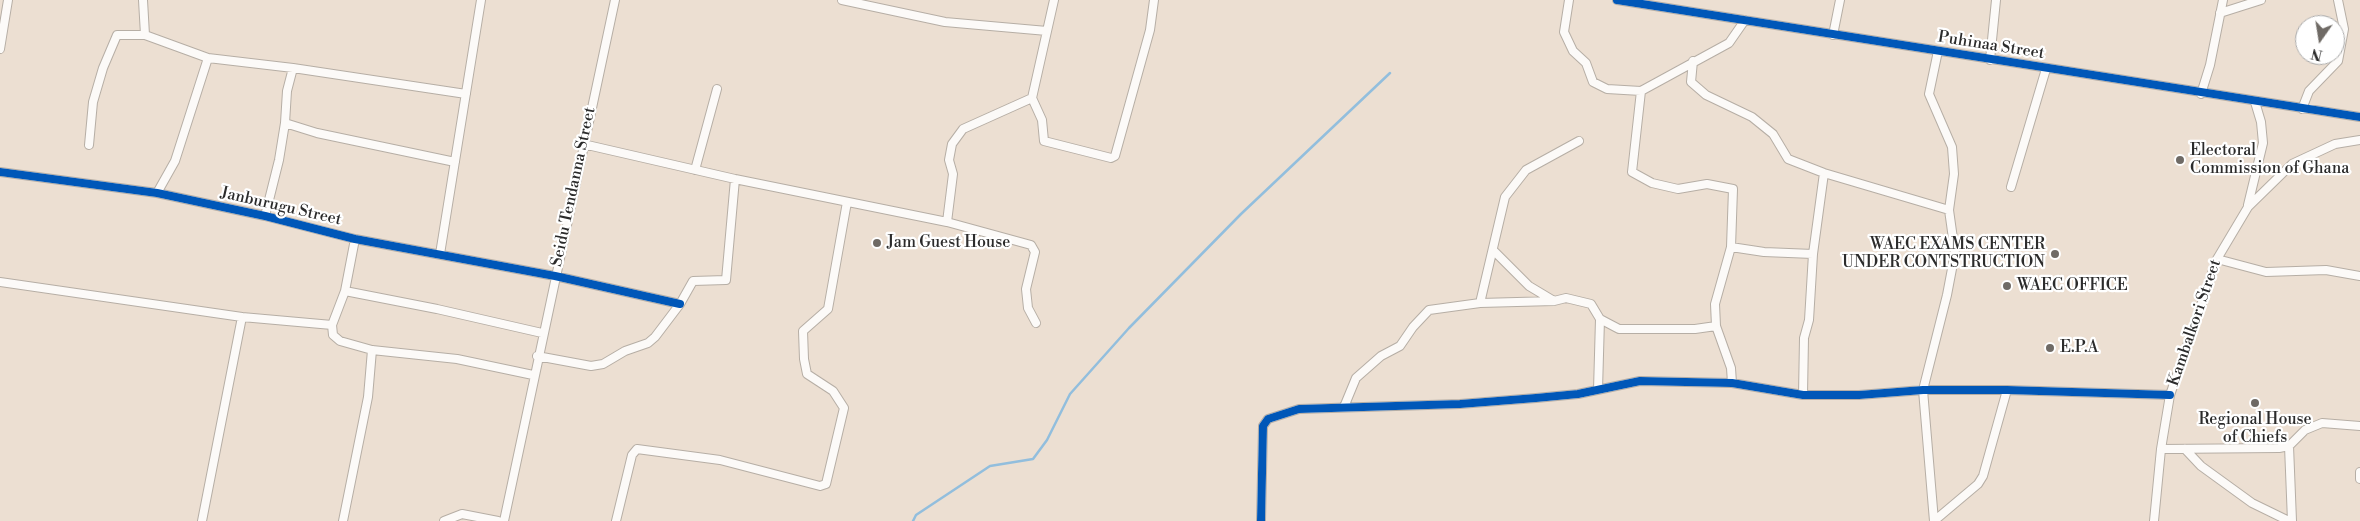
<!DOCTYPE html>
<style>
body{margin:0}
#map{position:relative;width:2360px;height:521px;overflow:hidden;background:#ecdfd2;font-family:"Libre Bodoni",serif}
canvas{display:block}
.north{position:absolute;left:2295px;top:15px;width:50px;height:50px;box-sizing:border-box;background:#fff;border:1px solid #aaa;border-radius:50%;rotate:193deg;font-size:14px;font-weight:700;line-height:20px;text-align:center;color:#2b2b2b}
.north::after{content:'';display:block;margin:auto;width:18px;height:22px;background:#6f6a65;clip-path:polygon(50% 0,100% 100%,50% 72%,0 100%)}
</style>
<div id="map">
<canvas width="2360" height="521"></canvas>
<div class="north">N</div>
</div>
<script>
const context = document.querySelector('canvas').getContext('2d');
context.lineJoin = 'round';
const poly = rows => new Path2D(rows.map(r => 'M' + r).join(''));
function strokePath(path, color, width, dash) { context.strokeStyle = color; context.lineWidth = width; context.lineCap = dash ? 'butt' : 'round'; context.setLineDash(dash || []); context.stroke(path); }
function drawText(font, color, halo, rows, align = 'center') {
  context.font = font + ' "Libre Bodoni",serif'; context.lineWidth = 4.5; context.setLineDash([]); context.textBaseline = 'middle'; context.strokeStyle = halo; context.fillStyle = color; for (const [text, x, y, turn = 0] of rows) {
    context.save(); context.translate(x, y); context.rotate((+turn || 0) * Math.PI / 180); context.textAlign = isNaN(turn) ? turn : align; if (halo) context.strokeText(text, 0, 0); context.fillText(text, 0, 0); context.restore();
  }
}
strokePath(poly([
 [913,521,916,515,990,466,1033,459,1047,440,1070,394,1129,328,1241,214,1390,73]
]), '#92bedd', 2.5);
const minor = poly([
 [143,0,145,35,208,58,293,68,466,94],
 [842,0,945,22,1047,31],
 [1569,0,1564,32,1573,51,1586,63,1593,82,1607,89,1641,91,1729,43,1745,20],
 [1617,0,2360,117],
 [2220,13,2261,0],
 [1833,35,1840,0],
 [0,49,8,0],
 [1990,60,1996,0],
 [1693,61,1691,82,1706,95,1752,117,1773,134,1788,159,1824,173,1949,210],
 [1641,91,1632,172,1652,183,1678,189,1707,184,1733,189,1731,247,1715,304,1716,326,1731,368,1732,383],
 [2201,94,2210,65,2223,0],
 [1032,98,1042,120,1044,141,1111,158,1115,156,1150,30,1154,0],
 [2302,109,2309,91,2338,61,2344,29,2338,0],
 [285,123,317,133,455,162],
 [583,144,735,179,947,222,1031,245,1035,252,1026,289,1028,308,1036,323],
 [89,145,93,102,103,68,117,35,145,35],
 [695,170,717,89],
 [0,172,157,193,265,216,355,239,555,276,680,304],
 [2011,187,2046,69],
 [157,193,175,161,208,58],
 [2248,205,2263,143,2261,122,2255,102],
 [265,216,279,160,285,123,287,91,293,68],
 [947,222,953,174,949,160,952,144,963,129,1032,98,1054,0],
 [355,239,345,291,437,309,542,333],
 [1731,247,1764,252,1813,254],
 [1493,250,1529,286,1554,301],
 [440,254,481,0],
 [2217,259,2266,272,2326,270,2360,276],
 [0,282,242,317],
 [1480,303,1505,197,1526,170,1579,141],
 [332,325,333,335,340,341,372,350,457,359,533,375],
 [537,356,591,366,603,364,625,351,648,343,655,337,680,304,693,281,726,280,735,179],
 [1598,390,1600,319],
 [1803,395,1804,338,1809,320,1813,254,1824,173],
 [1344,407,1356,378,1381,356,1400,346,1413,327,1429,310,1480,303,1554,301,1566,298,1591,304,1600,319,1619,329,1695,329,1716,326],
 [2289,446,2292,521],
 [2161,449,2279,448,2289,446,2305,430,2322,423,2360,426],
 [2185,449,2201,466,2252,503,2289,521],
 [2360,472,2360,479],
 [202,521,242,317,332,325,345,291],
 [343,521,368,397,372,350],
 [444,521,462,514,498,521],
 [504,521,615,0],
 [616,521,632,455,637,449,720,460,820,486,826,484,844,408,833,391,807,374,804,359,803,331,828,309,847,202],
 [1261,521,1263,426,1268,419,1299,409,1460,404,1536,398,1578,394,1640,381,1732,383,1803,395,1859,395,1923,390,2007,390,2170,395],
 [1934,521,1923,390,1947,295,1955,253,1949,210,1954,174,1952,147,1929,94,1938,51],
 [1934,521,1978,484,1983,476,2007,390],
 [2154,521,2161,449,2170,395,2217,259,2248,207,2292,164,2335,144,2360,140]
]);
strokePath(minor, '#b6aea5', 10);
strokePath(minor, '#fcfaf8', 8);
strokePath(poly([
 [1617,0,2360,117],
 [0,172,157,193,265,216,355,239,555,276,680,304],
 [1261,521,1263,426,1268,419,1299,409,1460,404,1536,398,1578,394,1640,381,1732,383,1803,395,1859,395,1923,390,2007,390,2170,395]
]), '#0057b8', 8);
for (const [x, y, r, color] of [
 [2180,160,5,"#6f6a65"],
 [877,243,5,"#6f6a65"],
 [2055,254,5,"#6f6a65"],
 [2007,286,5,"#6f6a65"],
 [2050,348,5,"#6f6a65"],
 [2255,403,5,"#6f6a65"]
]) { const dot = new Path2D(); dot.arc(x, y, r, 0, 2 * Math.PI); context.fillStyle = color; context.fill(dot); strokePath(dot, '#fff', 2); }
drawText('16px', '#2b2b2b', '#fff', [
 ["Puhinaa Street",1991,46,9],
 ["Seidu Tendanna Street",574,187,-78],
 ["Janburugu Street",281,207,13],
 ["Kambalkori Street",2195,323,-71]
]);
drawText('16px', '#2b2b2b', '#fff', [
 ["Electoral",2190,151],
 ["Commission of Ghana",2190,169],
 ["Jam Guest House",887,243],
 ["WAEC EXAMS CENTER",2045,245,"right"],
 ["UNDER CONTSTRUCTION",2045,263,"right"],
 ["WAEC OFFICE",2017,286],
 ["E.P.A",2060,348],
 ["Regional House",2255,420,"center"],
 ["of Chiefs",2255,438,"center"]
], 'left');
</script>
